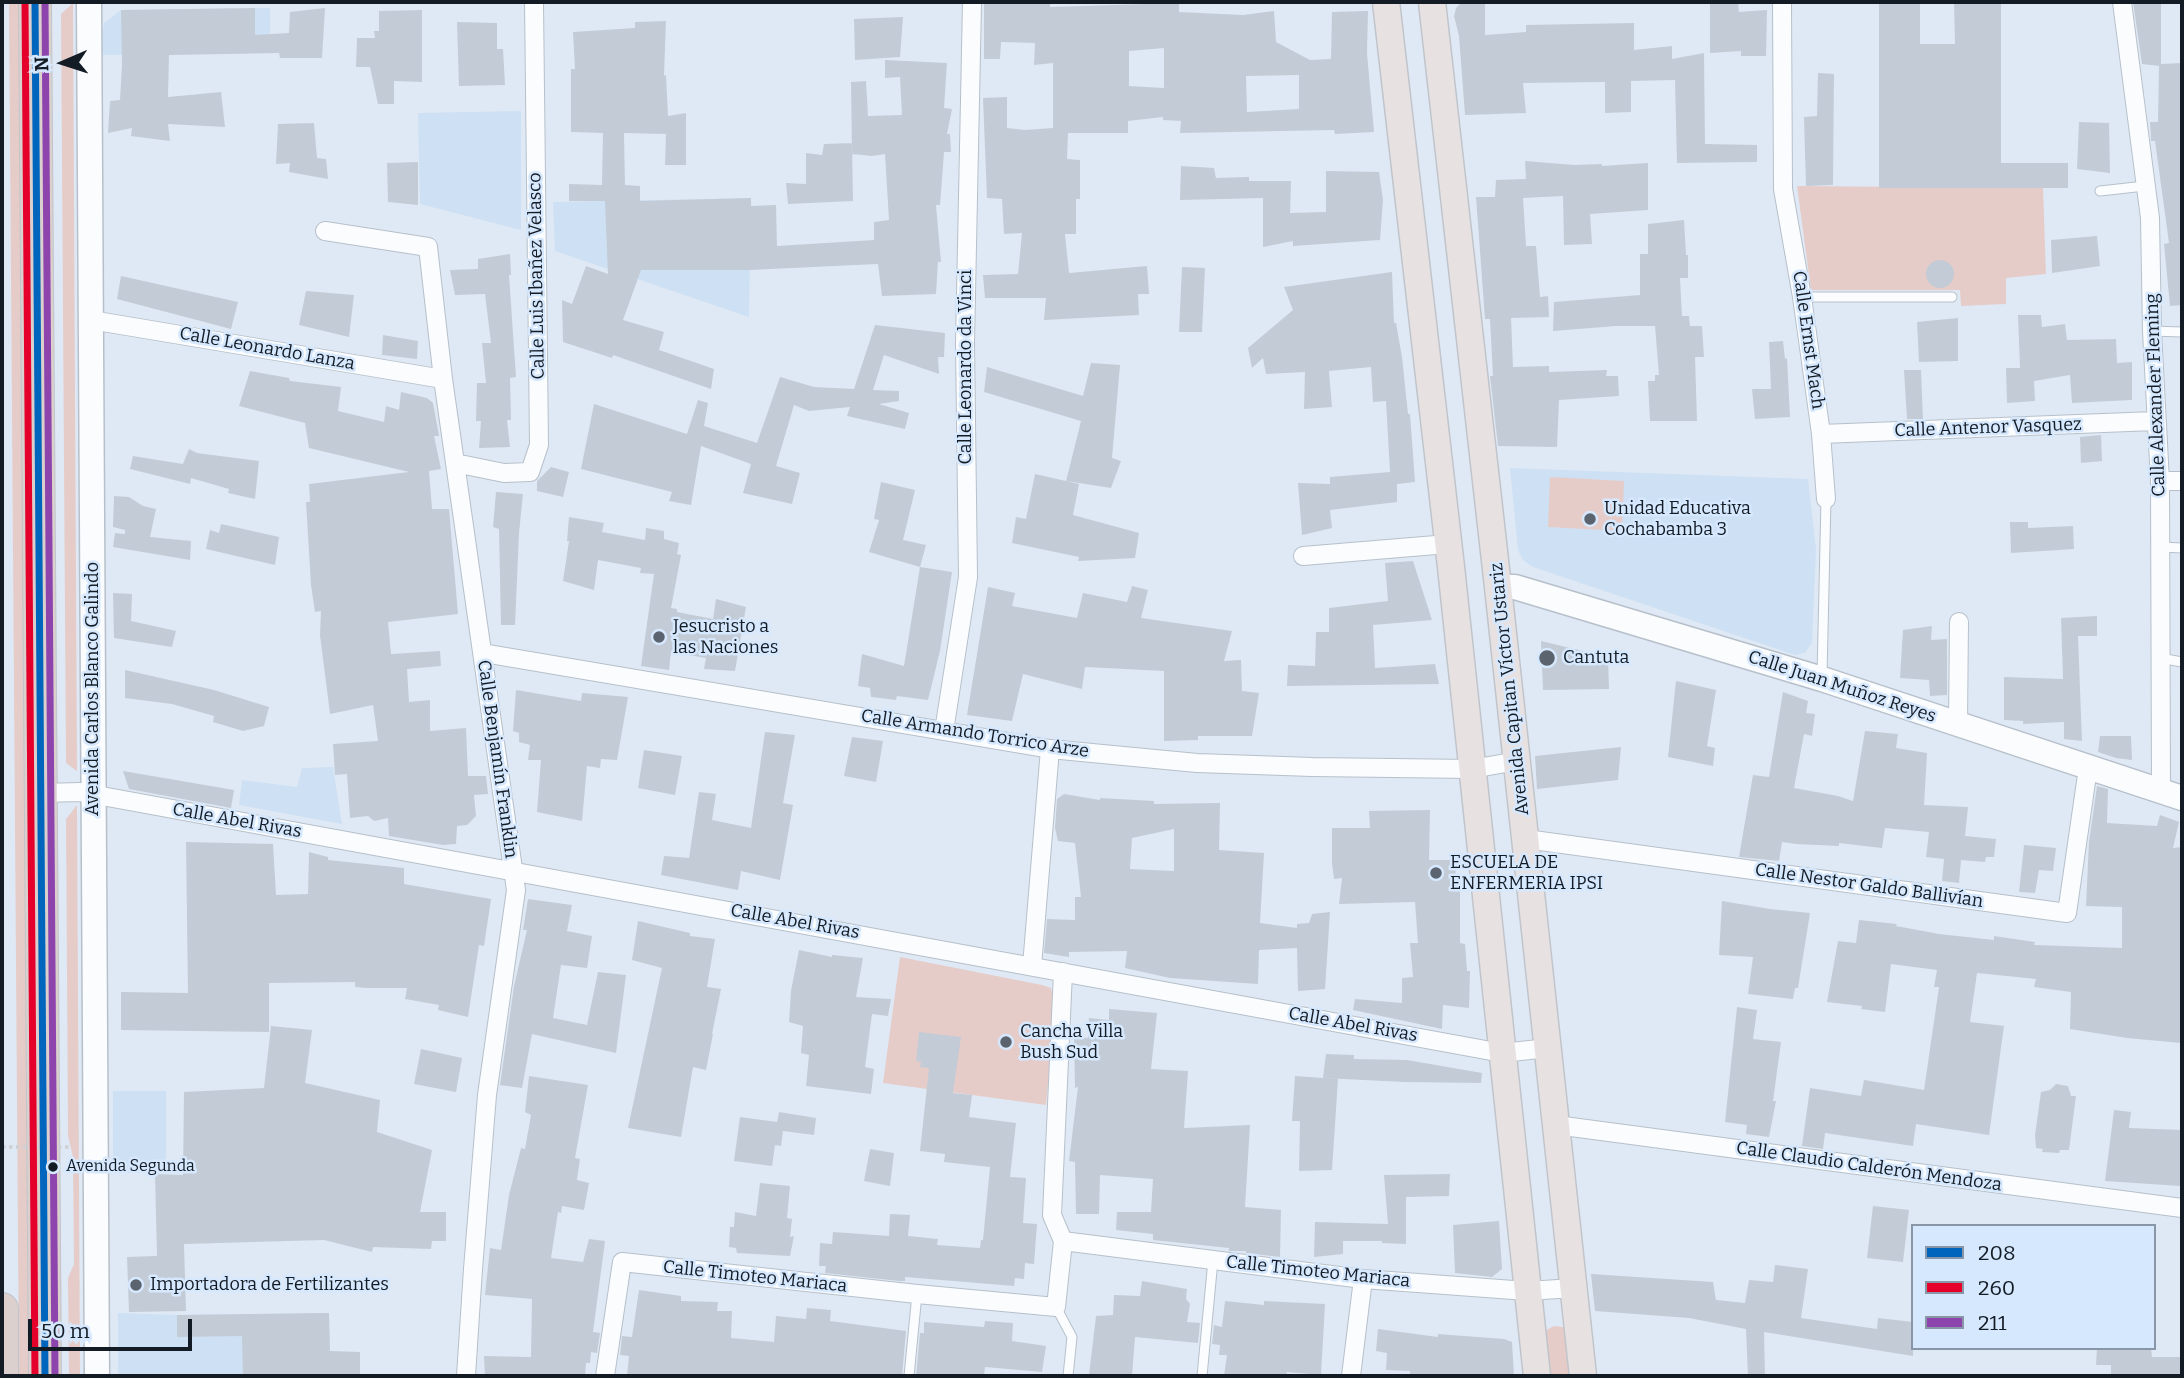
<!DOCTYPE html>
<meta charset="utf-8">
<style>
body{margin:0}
#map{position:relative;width:2184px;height:1378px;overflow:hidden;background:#dfe9f5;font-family:Bitter,serif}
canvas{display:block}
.frame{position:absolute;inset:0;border:4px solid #131b25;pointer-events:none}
.legend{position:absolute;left:1911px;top:1224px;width:245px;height:126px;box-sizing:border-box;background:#d6e8fe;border:2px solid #8896a7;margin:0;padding:9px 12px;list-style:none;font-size:21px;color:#131b25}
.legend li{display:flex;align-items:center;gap:14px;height:35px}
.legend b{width:35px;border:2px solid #8896a7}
.north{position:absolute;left:28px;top:28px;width:70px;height:70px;-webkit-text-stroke:5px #d6e8fe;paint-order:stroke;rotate:267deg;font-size:19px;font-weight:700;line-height:28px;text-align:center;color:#131b25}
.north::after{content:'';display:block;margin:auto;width:24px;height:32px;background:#131b25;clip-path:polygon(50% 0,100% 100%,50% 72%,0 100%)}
.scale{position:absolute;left:28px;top:1319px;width:164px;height:32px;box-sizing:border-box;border:4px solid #131b25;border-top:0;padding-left:9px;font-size:21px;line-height:24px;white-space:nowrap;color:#131b25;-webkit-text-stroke:5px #d6e8fe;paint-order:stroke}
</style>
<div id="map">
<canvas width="2184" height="1378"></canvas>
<div class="frame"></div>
<ul class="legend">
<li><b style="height:9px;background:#0065bd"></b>208</li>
<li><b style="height:9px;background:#e4002b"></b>260</li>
<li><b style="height:9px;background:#8e44ad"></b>211</li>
</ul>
<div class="north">N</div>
<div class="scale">50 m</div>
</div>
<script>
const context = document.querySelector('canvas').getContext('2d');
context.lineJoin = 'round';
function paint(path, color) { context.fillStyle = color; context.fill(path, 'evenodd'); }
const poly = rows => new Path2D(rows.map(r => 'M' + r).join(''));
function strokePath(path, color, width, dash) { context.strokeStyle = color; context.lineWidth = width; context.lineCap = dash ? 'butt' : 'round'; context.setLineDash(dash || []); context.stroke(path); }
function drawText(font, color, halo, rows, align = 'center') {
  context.font = font + ' Bitter,serif'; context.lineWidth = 5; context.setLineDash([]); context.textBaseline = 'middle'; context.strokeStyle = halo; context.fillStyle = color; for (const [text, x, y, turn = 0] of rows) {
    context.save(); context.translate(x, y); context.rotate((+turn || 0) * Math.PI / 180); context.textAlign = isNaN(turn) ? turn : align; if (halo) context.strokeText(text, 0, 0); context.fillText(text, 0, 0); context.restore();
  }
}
paint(poly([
 [270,8,270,53,102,55,102,33,104,23,121,10],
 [521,111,521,230,420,204,418,113],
 [751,198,749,317,555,251,553,202],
 [1510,468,1808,479,1816,549,1812,643,1805,653,1795,655,1533,567,1523,560,1518,550],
 [333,767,342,824,239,805,242,780,297,787,302,768],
 [113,1091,166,1091,166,1173,113,1173],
 [118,1313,177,1315,329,1313,330,1376,118,1376]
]), '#cee0f3');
paint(poly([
 [9,2,21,2,29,1376,19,1376],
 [73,3,77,771,66,763,61,14],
 [1797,186,2043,188,2046,274,2006,278,2006,304,1961,306,1960,290,1811,290],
 [1550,477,1624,481,1622,531,1548,527],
 [77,805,80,1376,69,1376,68,1278,74,1264,73,1157,68,1136,66,819],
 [900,957,1042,985,1051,988,1055,1003,1046,1105,883,1083],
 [1554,1326,1563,1327,1568,1331,1573,1376,1549,1376,1543,1334,1548,1329]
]), '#e6ccc9');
paint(poly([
 [1462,2,1485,2,1485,35,1526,32,1526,25,1634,23,1634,50,1672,46,1672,59,1704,53,1705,144,1757,145,1757,162,1677,163,1675,80,1631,81,1631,112,1605,113,1605,82,1523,83,1526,113,1465,115,1459,36,1454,16,1456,8],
 [1879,2,1920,2,1920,44,1955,44,1954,2,2001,2,2001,163,2068,163,2068,188,1879,188],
 [2133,2,2161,2,2161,64,2182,63,2182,305,2170,306,2164,244,2169,243,2155,141,2151,141,2151,136,2150,122,2158,122,2159,66,2142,64],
 [984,3,1050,4,1050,7,1179,3,1179,12,1243,15,1274,11,1276,42,1310,60,1331,59,1332,12,1368,11,1367,53,1374,132,1335,134,1334,130,1180,133,1181,121,1163,120,1163,117,1128,121,1128,133,1068,133,1067,159,1080,160,1080,199,1076,199,1076,234,1065,234,1069,273,1147,266,1149,294,1138,294,1139,315,1044,320,1046,298,985,298,983,275,1018,274,1022,233,1004,234,1002,199,987,198,983,98,1007,97,1007,128,1025,130,1053,128,1053,63,1034,65,1035,43,1001,42,1000,59,984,59],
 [1164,48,1164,88,1129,86,1129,51],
 [1299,75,1299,109,1247,112,1246,76],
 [1710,3,1738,3,1739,12,1767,10,1766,56,1741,56,1741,51,1710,53],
 [255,8,255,35,289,33,290,12,325,8,322,58,280,58,279,53,169,55,168,97,221,92,225,127,168,124,170,141,131,136,132,128,108,133,110,101,120,100,122,65,121,10],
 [422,10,422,82,394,81,394,104,378,104,370,67,356,67,357,38,375,38,374,31,379,31,379,11],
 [903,17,900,57,855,60,854,19],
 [666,21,664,76,666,75,668,116,686,113,686,165,665,165,666,134,624,133,625,185,640,186,640,201,751,198,751,206,776,205,777,246,874,240,874,222,889,220,885,154,872,156,852,154,851,82,866,81,868,116,902,115,900,77,885,78,885,60,947,63,944,108,952,109,947,134,950,134,951,152,944,152,940,205,936,205,941,262,938,262,936,294,882,296,878,264,749,270,641,270,623,320,664,332,659,350,714,369,711,389,613,355,612,358,563,342,562,300,572,304,586,266,608,274,605,201,569,201,569,184,602,185,603,133,571,132,571,69,575,69,573,32,635,28,635,22],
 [457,22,497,23,497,49,503,49,505,85,459,86],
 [1818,73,1834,74,1833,185,1806,186,1804,117,1817,116],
 [2079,122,2109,123,2110,173,2077,169],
 [314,123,317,158,326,159,328,179,289,172,290,163,276,164,278,124],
 [852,143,853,201,788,204,786,183,806,184,806,153,822,155,824,144],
 [1525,161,1574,165,1602,164,1602,166,1648,163,1648,210,1590,214,1592,244,1564,245,1563,196,1523,198,1526,246,1536,246,1540,297,1548,296,1549,317,1511,318,1513,367,1549,366,1549,372,1607,370,1606,376,1618,376,1619,396,1559,400,1557,447,1498,446,1490,376,1493,376,1490,319,1485,319,1476,197,1495,197,1496,180,1526,179],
 [418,162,418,205,388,202,387,163],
 [1181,166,1214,168,1216,178,1249,177,1249,181,1291,181,1290,213,1326,212,1326,171,1379,172,1383,200,1380,240,1293,246,1293,241,1263,247,1263,198,1180,200],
 [1684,220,1686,255,1688,255,1688,278,1680,278,1682,316,1689,316,1690,326,1702,326,1704,357,1695,357,1697,421,1650,421,1648,381,1655,381,1655,375,1659,375,1655,326,1616,326,1553,331,1554,302,1640,295,1640,254,1648,254,1648,224],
 [2097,236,2100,266,2052,273,2051,240],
 [510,254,511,275,509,275,516,377,510,378,511,420,507,420,510,447,479,448,481,421,476,421,477,383,486,383,482,343,491,343,485,294,455,295,450,270,478,269,478,259],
 '1926 274a14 14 0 1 1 28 0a14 14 0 1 1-28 0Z',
 [1182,267,1205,268,1202,332,1179,332],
 [1392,272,1394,323,1396,323,1402,357,1408,414,1410,414,1415,482,1397,484,1397,502,1330,510,1332,528,1302,535,1298,483,1330,484,1330,477,1390,472,1386,401,1373,402,1371,367,1329,371,1332,407,1304,409,1305,372,1266,374,1263,358,1252,368,1248,348,1293,310,1284,287],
 [121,276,238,302,231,329,117,299],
 [306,291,354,295,349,337,299,325],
 [2018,315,2041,315,2042,327,2065,324,2067,340,2116,339,2117,363,2132,362,2132,400,2072,403,2070,375,2034,381,2035,401,2007,403,2006,368,2020,368],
 [1958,318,1958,361,1919,362,1917,322],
 [875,325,945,333,944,357,938,357,939,374,884,355,873,390,899,391,899,401,879,404,909,413,905,429,847,416,850,407,809,411,794,405,776,466,800,473,792,504,743,493,751,464,701,446,691,505,669,501,672,492,581,469,594,404,687,434,698,400,708,403,704,426,757,443,780,377,814,387,854,389],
 [383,335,418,341,417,359,382,355],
 [1783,341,1785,359,1787,358,1790,417,1755,419,1752,389,1771,389,1769,342],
 [1091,363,1120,365,1112,458,1121,461,1111,488,1066,481,1081,421,984,392,987,367,1083,396],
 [1904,370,1921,370,1923,419,1907,419],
 [250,371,289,378,290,381,341,387,338,411,384,422,386,406,399,410,401,392,427,398,433,403,439,436,434,436,441,469,429,471,432,509,449,509,458,614,388,622,391,654,440,651,441,666,407,669,409,702,430,700,430,731,466,728,468,776,486,776,488,794,474,795,476,816,467,825,457,826,456,844,443,845,389,836,388,818,374,821,368,816,350,818,347,774,335,775,333,744,378,741,373,705,330,714,320,635,321,611,315,612,311,585,306,502,310,502,309,484,409,472,309,448,305,423,239,406],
 [2101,435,2102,461,2081,463,2080,437],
 [189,449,197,453,259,461,255,499,228,493,229,489,191,478,190,484,130,469,133,456,183,464],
 [551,467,569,472,563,497,537,491,537,481],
 [1035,474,1079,484,1073,515,1139,533,1135,558,1078,561,1079,557,1012,543,1016,517,1026,519],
 [881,482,915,490,903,540,926,545,920,567,869,552,879,520,874,519],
 [496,492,523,494,519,533,515,625,501,625,499,529,493,527],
 [114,496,129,497,143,506,156,509,150,537,191,541,190,560,113,547,115,533,125,534,125,530,113,527],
 [569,517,604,523,602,532,645,540,646,528,664,531,664,539,679,543,677,554,681,555,671,608,677,609,677,612,713,619,716,599,746,607,735,671,704,669,706,658,671,652,669,670,641,666,654,574,640,573,641,568,598,560,594,590,563,581,569,541,567,541],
 [2010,522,2028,522,2028,528,2073,526,2074,549,2011,553],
 [221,524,279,537,275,565,206,549,210,530,219,533],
 [1413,561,1432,620,1373,625,1375,668,1435,664,1439,684,1287,686,1288,665,1315,666,1316,632,1329,632,1329,608,1388,601,1385,563],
 [920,567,952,572,940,651,928,700,897,696,896,700,871,697,870,688,858,686,862,654,904,666],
 [1132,586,1148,590,1141,618,1232,631,1224,661,1241,660,1242,691,1259,693,1252,736,1198,736,1198,740,1164,741,1164,671,1085,667,1082,689,1023,674,1012,721,967,715,988,587,1015,593,1012,606,1077,618,1083,593,1127,602],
 [113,593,132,594,131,621,176,631,172,647,114,638],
 [2097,616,2097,636,2078,636,2082,741,2064,739,2064,722,2023,724,2023,721,2004,720,2004,677,2063,679,2061,618],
 [1932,626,1931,640,1947,639,1947,695,1930,696,1929,680,1900,678,1903,630],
 [1541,641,1608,657,1609,689,1543,690],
 [125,670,214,690,269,707,264,726,243,731,213,722,214,716,172,704,125,698],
 [1676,681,1716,690,1707,746,1715,748,1713,766,1668,757],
 [516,690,581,701,582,693,628,697,617,760,601,759,600,768,587,766,582,821,537,812,541,760,528,760,530,745,519,742,519,733,513,731],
 [1783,692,1808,701,1806,713,1815,714,1812,736,1804,734,1794,788,1838,796,1853,801,1865,731,1898,734,1896,748,1927,753,1924,805,1968,807,1965,836,1996,839,1994,857,1986,857,1985,862,1961,860,1959,883,1942,881,1944,859,1926,857,1929,832,1885,828,1882,848,1839,843,1839,846,1796,844,1782,842,1779,861,1739,857,1753,775,1769,777],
 [765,732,795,735,783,803,793,805,780,880,741,871,738,890,661,875,664,856,689,858,699,792,716,794,712,820,751,828],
 [2100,736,2131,736,2132,760,2116,758,2098,752],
 [852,737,883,741,876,782,844,776],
 [1621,747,1618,780,1537,789,1535,756],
 [644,750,682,756,675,795,638,788],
 [123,771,234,790,231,808,129,789],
 [2097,786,2108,789,2107,823,2157,826,2160,815,2179,822,2173,848,2182,847,2181,1043,2127,1038,2070,1029,2071,992,2034,987,2036,979,1977,973,1970,1022,2004,1026,1989,1135,1916,1124,1913,1146,1825,1133,1823,1149,1802,1146,1810,1088,1861,1096,1864,1080,1924,1090,1939,987,1934,987,1937,970,1891,964,1885,1012,1861,1009,1862,1006,1827,1002,1838,941,1856,943,1859,920,1897,924,1896,926,1939,934,1994,940,1994,936,2035,942,2034,945,2122,948,2122,907,2086,906,2089,842],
 [1064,794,1100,800,1100,798,1154,801,1154,804,1220,803,1219,850,1264,853,1260,923,1297,928,1297,924,1309,923,1312,914,1330,912,1325,989,1298,991,1297,948,1259,950,1258,984,1170,978,1125,968,1127,951,1069,952,1069,957,1044,953,1047,919,1075,920,1075,897,1081,897,1075,843,1058,841,1055,828,1057,799],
 [1174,829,1174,871,1130,869,1132,838],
 [1430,810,1429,860,1455,860,1456,880,1459,880,1460,893,1460,943,1465,944,1467,971,1470,971,1469,1008,1443,1005,1442,1029,1353,1010,1355,999,1402,1003,1402,978,1413,977,1410,943,1418,943,1415,902,1339,904,1342,878,1334,879,1332,863,1332,828,1370,828,1369,811],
 [186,842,273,844,276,895,308,894,309,852,328,857,328,860,404,868,404,884,491,899,484,946,479,945,468,1017,438,1010,439,1005,405,999,407,988,367,988,355,987,355,982,269,983,269,1032,121,1030,121,992,188,993],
 [2024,845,2056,848,2053,871,2039,870,2035,893,2019,892],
 [528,899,572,905,567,931,592,936,587,968,561,965,553,1018,587,1025,598,972,626,975,616,1053,532,1034,522,1088,500,1085,514,986,527,930,523,930],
 [1722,901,1770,909,1810,913,1798,988,1795,988,1793,999,1748,994,1753,957,1719,955],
 [638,921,690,933,690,936,715,939,707,987,721,989,712,1034,713,1034,706,1070,693,1067,681,1137,628,1128,662,968,632,960],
 [799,950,832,957,832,955,863,958,856,997,891,999,888,1016,872,1014,865,1067,874,1069,871,1094,806,1086,809,1055,801,1053,803,1026,789,1022,791,991],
 [1737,1007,1757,1010,1753,1039,1781,1042,1773,1101,1776,1101,1769,1137,1746,1134,1747,1125,1725,1122],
 [1109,1009,1157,1013,1151,1069,1188,1071,1184,1128,1250,1125,1245,1207,1281,1210,1280,1257,1246,1253,1246,1251,1229,1251,1229,1248,1153,1240,1153,1234,1116,1230,1117,1212,1151,1212,1153,1179,1100,1175,1099,1214,1076,1214,1075,1162,1069,1161,1078,1087,1075,1088,1074,1036,1088,1038,1089,1018,1109,1020],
 [271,1026,312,1030,305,1083,380,1100,377,1132,432,1150,420,1212,446,1212,446,1241,432,1241,431,1249,373,1247,372,1252,324,1240,184,1244,186,1311,129,1312,127,1257,157,1256,155,1174,183,1175,184,1092,264,1088],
 [919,1032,961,1037,953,1093,972,1095,969,1117,1016,1123,1010,1177,1026,1178,1023,1223,1037,1224,1034,1264,1025,1263,1024,1279,1015,1278,1014,1286,905,1277,905,1281,899,1281,825,1273,826,1266,819,1266,820,1243,832,1244,833,1232,889,1236,890,1214,910,1215,908,1236,938,1239,937,1245,980,1248,981,1240,983,1240,990,1167,944,1162,945,1154,920,1151,929,1068,920,1067,921,1062,916,1061],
 [421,1049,462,1058,456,1092,414,1084],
 [1326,1054,1354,1055,1354,1059,1407,1060,1482,1073,1481,1083,1404,1082,1323,1078],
 [529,1076,588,1085,575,1158,580,1159,577,1180,589,1183,584,1210,562,1206,561,1213,558,1212,551,1258,583,1262,589,1239,605,1241,593,1332,600,1333,597,1353,591,1352,590,1363,586,1363,585,1376,485,1376,484,1356,531,1357,532,1299,485,1295,490,1248,501,1250,509,1195,521,1148,525,1149,531,1115,525,1112],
 [1295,1076,1338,1079,1332,1170,1299,1171,1300,1121,1292,1121],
 [2056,1084,2068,1086,2071,1096,2076,1096,2069,1150,2060,1150,2059,1153,2042,1152,2043,1149,2036,1148,2035,1135,2041,1092,2050,1090],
 [2114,1110,2131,1112,2129,1128,2182,1130,2180,1186,2105,1181],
 [779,1112,816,1118,814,1135,783,1131,781,1146,775,1145,772,1166,734,1161,740,1117,777,1122],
 [870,1149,894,1153,890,1186,864,1181],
 [1450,1174,1449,1196,1406,1197,1406,1244,1382,1243,1382,1241,1343,1241,1343,1254,1314,1257,1315,1222,1388,1224,1384,1175],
 [760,1183,790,1186,787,1218,792,1219,790,1237,794,1236,790,1256,737,1253,736,1248,729,1247,730,1227,734,1227,735,1212,756,1216],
 [1873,1206,1909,1210,1903,1262,1867,1258],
 [1499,1221,1502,1269,1492,1277,1455,1273,1453,1225],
 [1775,1265,1808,1269,1801,1318,1877,1329,1878,1318,1913,1322,1913,1356,1764,1332,1765,1376,1748,1376,1746,1329,1689,1318,1595,1311,1591,1274,1713,1282,1716,1300,1745,1303,1749,1280,1773,1282],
 [1142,1281,1187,1289,1186,1299,1190,1304,1187,1322,1200,1323,1198,1343,1135,1337,1132,1376,1089,1375,1096,1316,1113,1315,1114,1295,1140,1296],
 [639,1290,681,1296,681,1301,718,1302,717,1311,732,1311,731,1338,774,1342,776,1316,806,1319,807,1308,831,1310,830,1321,906,1331,902,1376,627,1376,629,1356,620,1355,622,1336,632,1337],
 [1225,1301,1264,1305,1264,1301,1325,1304,1321,1375,1287,1372,1286,1376,1224,1376,1227,1355,1219,1355,1220,1345,1212,1344,1214,1325,1222,1327],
 [329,1313,330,1351,360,1352,360,1376,243,1376,242,1336,177,1337,177,1315],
 [985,1321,1013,1323,1012,1341,1046,1346,1042,1372,985,1367,984,1376,916,1376,920,1333,924,1333,924,1322,984,1327],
 [1378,1329,1438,1337,1438,1334,1504,1339,1512,1342,1514,1376,1410,1376,1410,1371,1386,1370,1387,1353,1376,1351],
 [2097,1348,2151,1348,2152,1357,2182,1357,2182,1376,2111,1376,2111,1365,2096,1365]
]), '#c3cbd6');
const lane = poly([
 [2100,191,2145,186],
 [1802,297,1952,297],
 [2152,331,2182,332],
 [2160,547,2182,548],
 [2160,658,2182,662],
 [1822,676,1826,499],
 [1056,1307,1072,1337,1068,1376],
 [909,1376,917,1294],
 [1202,1376,1213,1260]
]);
const street = poly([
 [1782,2,1783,189,1802,297,1821,434,1826,499],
 [2122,2,2150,218,2152,331,2160,481,2161,791],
 [325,231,428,247,443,379,516,890,487,1095,473,1269,466,1376],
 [91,320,443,379],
 [1821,434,2155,421],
 [455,463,504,473,530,472,539,445,534,2],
 [2160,481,2182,481],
 [1303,556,1448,544],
 [483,653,1050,749,1197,763,1312,767,1472,769,1517,761],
 [1958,724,1959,622],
 [944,731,968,577,965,343,972,2],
 [42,793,80,792,1502,1053,1548,1048],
 [1526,839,2067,913,2088,768],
 [1032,966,1050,749],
 [1556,1125,2182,1208],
 [1063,1241,1363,1279,1527,1291,1574,1288],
 [605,1376,622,1262,917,1294,1056,1307,1063,1241,1052,1215,1063,972],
 [1351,1376,1363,1279]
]);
const secondary = poly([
 [89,2,97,1376],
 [1498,587,1515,587,1822,679,2182,798]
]);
const primary = poly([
 [1386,2,1451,567,1537,1376],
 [1432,2,1498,587,1583,1376]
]);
const highway = poly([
 [35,2,45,1376],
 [2,1309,2,1376]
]);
strokePath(lane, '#b7c0ca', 11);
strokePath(street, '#b7c0ca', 20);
strokePath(secondary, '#b7c0ca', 27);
strokePath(primary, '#c0c5cb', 29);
strokePath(highway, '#c0c5cb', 34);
strokePath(lane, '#fafcfe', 9);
strokePath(street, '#fafcfe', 18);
strokePath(secondary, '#fafcfe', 24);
strokePath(primary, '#e8e1e1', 26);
strokePath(highway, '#dbd0ce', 32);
strokePath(poly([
 [2,1147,71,1147]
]), '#ced0d4', 3.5, [3.5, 3.5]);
strokePath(poly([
 [35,2,45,1376]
]), '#0065bd', 7);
strokePath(poly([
 [25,2,35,1376]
]), '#e4002b', 7);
strokePath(poly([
 [45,2,55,1376]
]), '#8e44ad', 7);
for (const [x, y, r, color] of [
 [1590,519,7,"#5a636e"],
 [659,637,7,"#5a636e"],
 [1547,658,9,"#5a636e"],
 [1436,873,7,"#5a636e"],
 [1006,1042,7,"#5a636e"],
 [53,1167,6,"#131b25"],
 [136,1285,7,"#5a636e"]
]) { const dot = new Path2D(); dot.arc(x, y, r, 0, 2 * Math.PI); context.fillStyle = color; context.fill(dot); strokePath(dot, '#d6e8fe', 2.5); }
drawText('16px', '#131b25', '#d6e8fe', [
 ["Avenida Segunda",66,1167]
], 'left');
drawText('18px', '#131b25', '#d6e8fe', [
 ["Calle Luis Ibañez Velasco",537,276,-91],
 ["Calle Ernst Mach",1808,340,82],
 ["Calle Leonardo Lanza",267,349,10],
 ["Calle Leonardo da Vinci",966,367,-90],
 ["Calle Alexander Fleming",2156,395,-92],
 ["Calle Antenor Vasquez",1988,428,-2],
 ["Calle Juan Muñoz Reyes",1842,687,18],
 ["Avenida Carlos Blanco Galindo",93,689,-90],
 ["Avenida Capitan Víctor Ustariz",1510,689,-96],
 ["Calle Armando Torrico Arze",975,734,9],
 ["Calle Benjamín Franklin",497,759,82],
 ["Calle Abel Rivas",237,821,10],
 ["Calle Nestor Galdo Ballivían",1869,886,8],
 ["Calle Abel Rivas",795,922,10],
 ["Calle Abel Rivas",1353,1025,10],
 ["Calle Claudio Calderón Mendoza",1869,1167,8],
 ["Calle Timoteo Mariaca",1318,1272,6],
 ["Calle Timoteo Mariaca",755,1277,6]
]);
drawText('18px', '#131b25', '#d6e8fe', [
 ["Unidad Educativa",1604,509],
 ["Cochabamba 3",1604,530],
 ["Jesucristo a",673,627],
 ["las Naciones",673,648],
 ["Cantuta",1563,658],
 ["ESCUELA DE",1450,863],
 ["ENFERMERIA IPSI",1450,884],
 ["Cancha Villa",1020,1032],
 ["Bush Sud",1020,1053],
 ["Importadora de Fertilizantes",150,1285]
], 'left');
</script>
